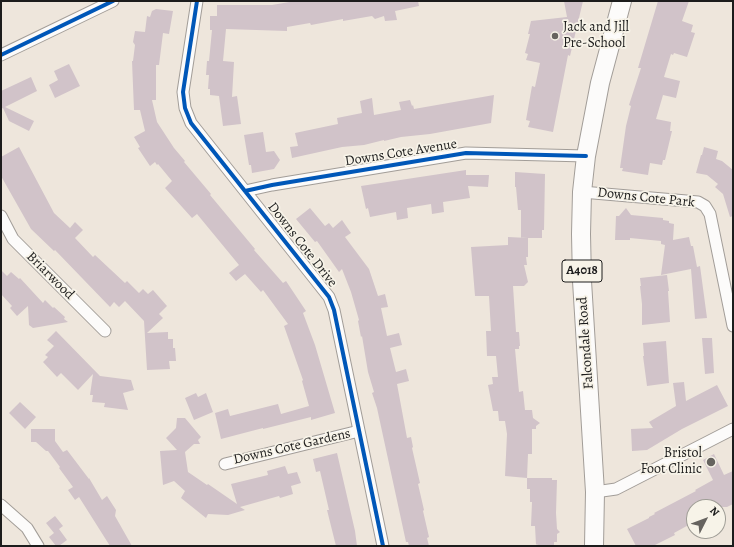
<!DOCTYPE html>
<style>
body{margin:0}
#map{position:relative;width:734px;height:547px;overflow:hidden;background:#eee6dc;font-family:Alegreya,serif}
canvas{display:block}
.frame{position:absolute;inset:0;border:2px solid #1c1c1c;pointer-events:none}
.north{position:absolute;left:686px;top:499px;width:40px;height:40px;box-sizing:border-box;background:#f7f3e8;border:1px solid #9f9d96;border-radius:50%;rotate:48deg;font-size:11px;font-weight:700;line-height:16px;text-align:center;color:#1c1c1c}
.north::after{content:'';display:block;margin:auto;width:14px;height:18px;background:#66635f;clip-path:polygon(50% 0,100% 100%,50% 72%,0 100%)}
</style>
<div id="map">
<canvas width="734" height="547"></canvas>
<div class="frame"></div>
<div class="north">N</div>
</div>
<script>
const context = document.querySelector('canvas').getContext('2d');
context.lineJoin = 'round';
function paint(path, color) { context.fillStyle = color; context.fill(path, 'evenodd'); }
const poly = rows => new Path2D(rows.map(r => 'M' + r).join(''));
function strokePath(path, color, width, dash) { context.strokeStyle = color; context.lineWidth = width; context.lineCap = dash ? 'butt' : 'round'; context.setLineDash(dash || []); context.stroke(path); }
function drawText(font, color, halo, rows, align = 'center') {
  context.font = font + ' Alegreya,serif'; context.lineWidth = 3.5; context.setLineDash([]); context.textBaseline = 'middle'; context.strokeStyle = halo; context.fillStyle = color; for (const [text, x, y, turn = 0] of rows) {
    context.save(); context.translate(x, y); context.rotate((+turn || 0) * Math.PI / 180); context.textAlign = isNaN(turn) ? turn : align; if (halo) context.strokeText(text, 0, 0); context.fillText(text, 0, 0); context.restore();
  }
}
paint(poly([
 [295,1,418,1,419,6,395,11,397,20,385,21,384,16,375,19,372,16,343,21,343,19,311,25,310,23,287,27,287,31,226,29,223,61,234,62,232,97,237,96,241,124,223,126,219,96,210,95,210,89,208,89,209,75,206,75,207,61,209,61,212,30,210,30,210,16,217,16,217,5,272,5],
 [564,1,583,1,570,56,568,55,553,132,528,127,530,121,526,120,532,86,535,87,540,63,526,60,528,54,525,53,530,34,528,34,531,21,567,17],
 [658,1,689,1,682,21,693,25,691,32,695,33,687,57,674,53,673,55,671,54,664,77,680,81,676,98,663,95,656,119,671,122,670,131,672,131,665,160,663,160,662,165,650,163,648,175,622,171,623,168,620,168,626,126,631,106,629,105,641,68,638,68],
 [156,9,173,11,169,34,163,33,159,65,156,65,156,100,152,100,157,122,174,148,185,161,184,162,211,194,210,195,255,249,254,250,269,267,283,283,286,281,306,311,303,313,315,345,335,413,311,420,311,417,263,429,263,428,221,439,215,413,228,409,230,416,278,404,281,414,309,406,302,381,303,380,284,326,288,324,263,290,261,292,245,274,236,281,229,273,239,265,197,214,192,218,165,188,172,181,158,164,157,165,155,162,150,166,138,148,140,147,134,137,145,131,140,110,134,110,132,61,133,61,135,45,133,42,135,31,145,32,147,16,150,17,152,11],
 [69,64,80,86,55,98,49,85,58,80,54,71],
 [31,77,37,91,5,107,34,121,29,131,9,121,3,108,1,109,1,91],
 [494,95,491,123,430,134,401,137,384,141,384,140,364,145,342,147,292,158,290,147,298,146,295,133,338,124,337,118,362,113,360,101,372,98,374,115,401,110,399,102,410,100,412,106,413,105,414,109],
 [263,132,266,152,274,151,280,160,274,169,252,173,251,165,249,165,244,135],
 [19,147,54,213,70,228,75,222,83,230,75,238,93,257,95,255,125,283,127,281,139,293,143,289,148,294,153,290,167,306,159,314,163,318,147,333,168,332,168,339,173,339,173,348,175,348,176,361,169,361,170,369,147,370,144,321,125,301,119,307,114,302,110,307,55,250,54,251,31,229,1,176,1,157],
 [704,147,718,151,716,159,722,161,733,170,733,216,730,217,723,194,715,187,718,184,707,175,696,173,701,155,702,155],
 [466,170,466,175,489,175,488,187,468,186,470,198,443,202,444,212,432,214,431,204,407,208,408,218,397,220,396,212,370,217,368,208,366,209,361,186],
 [515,172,545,174,544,230,542,230,542,238,521,238,521,210,518,210,516,187,515,187],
 [310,208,325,226,329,223,333,228,342,220,351,233,345,237,369,269,378,296,385,294,388,307,381,308,387,336,399,333,402,345,390,348,396,372,406,369,409,381,397,384,407,438,411,437,413,447,412,448,420,483,418,484,424,510,423,511,429,537,427,538,429,546,409,546,408,542,406,542,377,408,372,393,374,392,368,372,362,336,361,337,358,321,359,320,351,292,342,269,339,272,317,241,315,242,296,219],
 [626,208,631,215,663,218,663,220,669,221,669,223,674,224,673,240,689,237,691,246,693,246,697,267,700,266,707,318,695,319,691,269,661,275,665,245,661,244,661,241,630,238,630,240,615,240,616,216,619,216],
 [508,237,528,238,528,257,526,257,527,265,524,265,528,282,524,286,513,286,516,332,519,332,520,346,519,346,519,349,515,349,519,392,523,391,525,410,532,410,533,418,540,423,536,426,536,429,532,429,532,454,528,454,527,478,505,476,507,434,505,421,499,421,498,411,493,411,488,385,493,384,492,377,498,377,496,356,487,356,486,331,491,331,489,296,475,296,471,247,508,245],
 [1,270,7,276,11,272,19,279,20,278,43,303,45,300,53,308,54,307,65,317,64,319,68,322,33,328,29,325,28,306,17,316,10,308,12,306,1,294],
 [667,275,669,291,668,291,670,322,642,325,642,304,640,286,641,286,640,278],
 [56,331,100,376,131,380,134,390,123,393,128,410,104,407,105,403,92,402,93,395,90,395,93,374,78,390,61,373,57,377,43,362,48,357,45,355,54,346,47,340],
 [702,338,712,338,714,373,705,374],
 [666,341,669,383,647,386,643,356,644,356,643,343],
 [684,382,686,401,717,385,728,406,682,429,647,450,632,451,631,429,653,428,649,422,676,406,673,383],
 [196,393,198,397,206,393,213,412,194,420,185,398],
 [20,402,36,417,25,429,9,413],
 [177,418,185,418,201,437,198,440,200,444,194,444,185,452,188,472,207,485,208,484,237,504,231,484,268,475,267,471,285,466,288,474,297,472,301,483,291,486,293,494,280,498,279,496,240,507,245,510,228,515,208,514,206,518,181,498,185,491,174,481,163,485,160,451,177,450,166,438,176,428],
 [31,429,55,429,55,441,63,452,67,450,89,479,89,478,102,500,107,496,116,510,115,516,132,546,110,546,79,497,75,500,68,490,73,487,59,468,60,467,48,451,46,451,36,442,31,442],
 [337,453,355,531,357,546,336,546,327,510,329,510,320,471,316,472,313,459],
 [714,454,724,475,733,471,733,504,727,507,694,507,694,522,674,533,675,535,653,546,636,546,627,529,649,518,649,517,655,514,654,513,696,491,695,490,713,480,703,460],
 [527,478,552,478,552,480,557,480,556,513,557,529,560,532,557,534,557,542,554,542,554,546,538,546,537,544,536,545,535,526,531,526,532,502,530,502,530,489,527,489],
 [55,516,63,526,59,529,67,540,59,546,56,546,49,537,54,533,46,523]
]), '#d1c3c9');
const street = poly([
 [197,1,183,92,185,108,191,123,329,297,334,310,383,546],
 [1,55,113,1],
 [245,191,272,185,466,153,586,156],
 [582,192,698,202,705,206,710,214,733,326],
 [1,216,13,239,105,331],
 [225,464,359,431],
 [595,492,616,489,733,429],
 [1,505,27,528,38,546]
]);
const primary = poly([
 [594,546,595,492,582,281,581,234,582,192,586,156,600,83,622,1]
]);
strokePath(street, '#a29d98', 13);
strokePath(primary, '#a29d98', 20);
strokePath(street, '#fcfbfa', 11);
strokePath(primary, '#fcfbfa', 18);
strokePath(poly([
 [197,1,183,92,185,108,191,123,329,297,334,310,383,546],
 [1,55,113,1],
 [245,191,272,185,466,153,586,156]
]), '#0057b8', 4);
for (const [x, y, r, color] of [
 [555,36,4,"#66635f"],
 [711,462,5,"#66635f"]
]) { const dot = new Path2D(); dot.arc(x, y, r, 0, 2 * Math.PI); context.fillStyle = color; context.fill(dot); strokePath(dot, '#f7f3e8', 1.5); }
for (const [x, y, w] of [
 [582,271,40]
]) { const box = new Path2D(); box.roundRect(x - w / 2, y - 11, w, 22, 3); context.fillStyle = '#f7f3e8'; context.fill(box); strokePath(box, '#1c1c1c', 1); }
drawText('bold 13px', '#1c1c1c', null, [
 ["A4018",582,271]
]);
drawText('14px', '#1c1c1c', '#f7f3e8', [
 ["Jack and Jill",563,28],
 ["Pre-School",563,44],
 ["Bristol",702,454,"right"],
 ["Foot Clinic",702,470,"right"]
], 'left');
drawText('14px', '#1c1c1c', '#f7f3e8', [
 ["Downs Cote Avenue",401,153,-9],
 ["Downs Cote Park",646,198,6],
 ["Downs Cote Drive",302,245,52],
 ["Briarwood",50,276,45],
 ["Falcondale Road",586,343,-94],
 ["Downs Cote Gardens",292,447,-13]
]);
</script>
